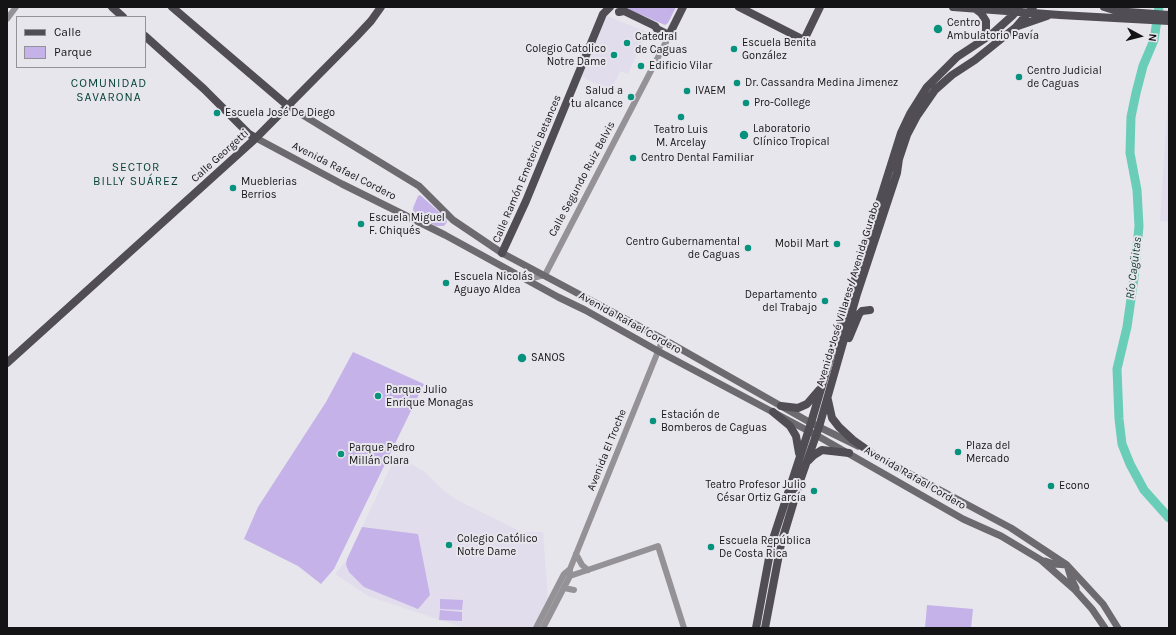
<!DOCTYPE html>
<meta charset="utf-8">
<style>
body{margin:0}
#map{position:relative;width:1176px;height:635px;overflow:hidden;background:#e8e6ed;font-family:Karla,sans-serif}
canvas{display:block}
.frame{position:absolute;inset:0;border:8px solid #141315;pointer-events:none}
.legend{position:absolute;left:16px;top:16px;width:130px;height:52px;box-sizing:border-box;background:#e8e6ed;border:1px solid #939297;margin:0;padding:5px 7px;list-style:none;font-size:12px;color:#141315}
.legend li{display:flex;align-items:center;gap:8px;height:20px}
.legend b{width:20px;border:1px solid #939297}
.north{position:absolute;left:1120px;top:16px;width:40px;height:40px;-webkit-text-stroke:3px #e8e6ed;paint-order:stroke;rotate:97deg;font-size:11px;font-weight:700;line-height:16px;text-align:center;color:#141315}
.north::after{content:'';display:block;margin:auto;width:14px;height:18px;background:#141315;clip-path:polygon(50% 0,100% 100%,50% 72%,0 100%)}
</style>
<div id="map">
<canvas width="1176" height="635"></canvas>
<div class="frame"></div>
<ul class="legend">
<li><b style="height:5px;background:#504e54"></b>Calle</li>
<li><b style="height:11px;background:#c5b2e8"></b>Parque</li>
</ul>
<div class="north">N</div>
</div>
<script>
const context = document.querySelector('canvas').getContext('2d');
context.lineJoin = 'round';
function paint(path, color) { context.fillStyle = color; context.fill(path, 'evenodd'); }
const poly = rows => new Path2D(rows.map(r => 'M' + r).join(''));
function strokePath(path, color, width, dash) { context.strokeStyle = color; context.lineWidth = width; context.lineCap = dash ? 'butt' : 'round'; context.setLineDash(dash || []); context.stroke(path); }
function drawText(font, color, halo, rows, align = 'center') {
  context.font = font + ' Karla,sans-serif'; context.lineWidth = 4; context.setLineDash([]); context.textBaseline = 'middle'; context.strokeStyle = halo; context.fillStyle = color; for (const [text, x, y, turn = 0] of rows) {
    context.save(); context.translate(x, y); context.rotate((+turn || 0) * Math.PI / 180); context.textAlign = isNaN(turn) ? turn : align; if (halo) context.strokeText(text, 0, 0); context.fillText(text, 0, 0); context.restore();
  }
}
paint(poly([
 [607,16,647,32,628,74,620,71,611,91,581,77],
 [1169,80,1169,222,1160,221],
 [396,455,425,472,443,490,455,499,522,532,543,532,548,598,533,628,464,628,368,596,335,574,347,559]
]), '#e2ddec');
paint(poly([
 [623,7,676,7,668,23,665,25],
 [420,195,446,218,447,222,444,226,436,226,414,215,413,208,418,196],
 [353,352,424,384,334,569,321,584,298,566,244,539,258,507,326,402],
 [362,527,418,534,430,595,418,609,364,587,349,572,346,565,347,559],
 [440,599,463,600,462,610,440,609],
 [927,605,973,609,971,628,925,628],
 [440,610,462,612,462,621,439,620]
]), '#c5b2e8');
strokePath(poly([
 [1159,7,1154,40,1143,66,1136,93,1131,117,1130,153,1137,190,1139,226,1134,278,1127,327,1117,369,1119,419,1122,444,1130,464,1144,490,1169,518]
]), '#6acdb8', 9);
strokePath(poly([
 [7,19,16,7],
 [528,279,545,275,667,40,669,35],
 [576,554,582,565,588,570],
 [570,576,658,546,684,628],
 [564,588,574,590],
 [536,628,564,574,570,569],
 [543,628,570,576,570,569,663,339]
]), '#949296', 6);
strokePath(poly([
 [288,106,419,186,453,220,502,253,663,339,811,423,858,446],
 [256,138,342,184,445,235,558,297,585,310,658,351,816,435,963,519,1001,536,1041,560,1074,589,1092,609,1105,628],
 [869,452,1011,528,1067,565,1103,604,1118,628],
 [1045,561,1054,564,1067,565,1071,578,1076,588]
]), '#6c6a6f', 7);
strokePath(poly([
 [112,7,123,17],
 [172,7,288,106],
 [739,7,804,40,820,7],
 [953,7,1060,15,1169,21],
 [1104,7,1117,11,1128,12,1169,15],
 [974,8,981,13,986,21,986,31,982,40],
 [619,12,624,11,655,26,657,29,669,35,683,7],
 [1018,26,1047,16],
 [145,36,204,89,249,134,256,138],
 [502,253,526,201,603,14,610,7],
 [849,338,859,314,862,311,870,310],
 [7,363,256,138,356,37,371,21,381,7],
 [828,400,832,418,839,427,853,440,873,454],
 [781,406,798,408,807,404,819,390],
 [773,412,790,426,796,436,799,453],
 [808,461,814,455,822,450,849,453],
 [756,628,772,542,811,423,828,365,901,133,910,114,927,87,957,57,992,34,1013,15,1019,7],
 [765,628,781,544,800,481,819,427,857,294,897,173,899,159,907,135,917,116,935,90,952,75,975,60,1016,27,1033,7]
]), '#504e54', 8);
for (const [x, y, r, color] of [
 [938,29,5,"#06927d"],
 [627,43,4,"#06927d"],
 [734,49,4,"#06927d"],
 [614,55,4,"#06927d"],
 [641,66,4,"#06927d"],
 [1019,77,4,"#06927d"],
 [737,83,4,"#06927d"],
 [687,91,4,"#06927d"],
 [631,97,4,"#06927d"],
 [746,103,4,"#06927d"],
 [217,113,4,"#06927d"],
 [681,117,4,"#06927d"],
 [744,135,5,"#06927d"],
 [633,158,4,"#06927d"],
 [233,188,4,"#06927d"],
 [361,224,4,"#06927d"],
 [837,244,4,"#06927d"],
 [748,248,4,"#06927d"],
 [446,283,4,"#06927d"],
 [825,301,4,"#06927d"],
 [522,358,5,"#06927d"],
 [378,396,4,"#06927d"],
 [653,421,4,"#06927d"],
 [958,452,4,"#06927d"],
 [341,454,4,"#06927d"],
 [1051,486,4,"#06927d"],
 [814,491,4,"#06927d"],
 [449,545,4,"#06927d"],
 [711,547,4,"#06927d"]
]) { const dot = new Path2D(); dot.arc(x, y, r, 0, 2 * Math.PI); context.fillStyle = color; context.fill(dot); strokePath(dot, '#e8e6ed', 1.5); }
drawText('11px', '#141315', '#e8e6ed', [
 ["Centro",947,23],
 ["Ambulatorio Pavía",947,36],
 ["Catedral",635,37],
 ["de Caguas",635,50],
 ["Escuela Benita",742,43],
 ["González",742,56],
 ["Colegio Catolico",606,49,"right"],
 ["Notre Dame",606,62,"right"],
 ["Edificio Vilar",649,66],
 ["Centro Judicial",1027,71],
 ["de Caguas",1027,84],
 ["Dr. Cassandra Medina Jimenez",745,83],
 ["Salud a",623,91,"right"],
 ["tu alcance",623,104,"right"],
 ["IVAEM",695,91],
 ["Pro-College",754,103],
 ["Escuela José De Diego",225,113],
 ["Laboratorio",753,129],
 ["Clínico Tropical",753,142],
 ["Teatro Luis",681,130,"center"],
 ["M. Arcelay",681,143,"center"],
 ["Centro Dental Familiar",641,158],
 ["Mueblerias",241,182],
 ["Berrios",241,195],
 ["Escuela Miguel",369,218],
 ["F. Chiqués",369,231],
 ["Centro Gubernamental",740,242,"right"],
 ["de Caguas",740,255,"right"],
 ["Mobil Mart",829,244,"right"],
 ["Escuela Nicolás",454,277],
 ["Aguayo Aldea",454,290],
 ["Departamento",817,295,"right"],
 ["del Trabajo",817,308,"right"],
 ["SANOS",531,358],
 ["Parque Julio",386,390],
 ["Enrique Monagas",386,403],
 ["Estación de",661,415],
 ["Bomberos de Caguas",661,428],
 ["Plaza del",966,446],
 ["Mercado",966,459],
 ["Parque Pedro",349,448],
 ["Millán Clara",349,461],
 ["Teatro Profesor Julio",806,485,"right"],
 ["César Ortiz García",806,498,"right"],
 ["Econo",1059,486],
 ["Colegio Católico",457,539],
 ["Notre Dame",457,552],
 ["Escuela República",719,541],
 ["De Costa Rica",719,554]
], 'left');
drawText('11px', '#141315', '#e8e6ed', [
 ["Calle Georgetti",220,156,-42],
 ["Calle Ramón Emeterio Betances",527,169,-67],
 ["Avenida Rafael Cordero",344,171,27],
 ["Calle Segundo Ruiz Belvis",582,179,-62],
 ["Avenida José Villares / Avenida Gurabo",848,294,-73],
 ["Avenida Rafael Cordero",630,323,29],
 ["Avenida El Troche",607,450,-68],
 ["Avenida Rafael Cordero",915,478,30]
]);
context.letterSpacing = '1px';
drawText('12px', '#013f34', '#e8e6ed', [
 ["COMUNIDAD",109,84],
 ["SAVARONA",109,98],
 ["SECTOR",136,168],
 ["BILLY SUÁREZ",136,182]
]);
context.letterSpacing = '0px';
drawText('italic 12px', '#16433a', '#e8e6ed', [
 ["Río Cagüitas",1134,268,-83]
]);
</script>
